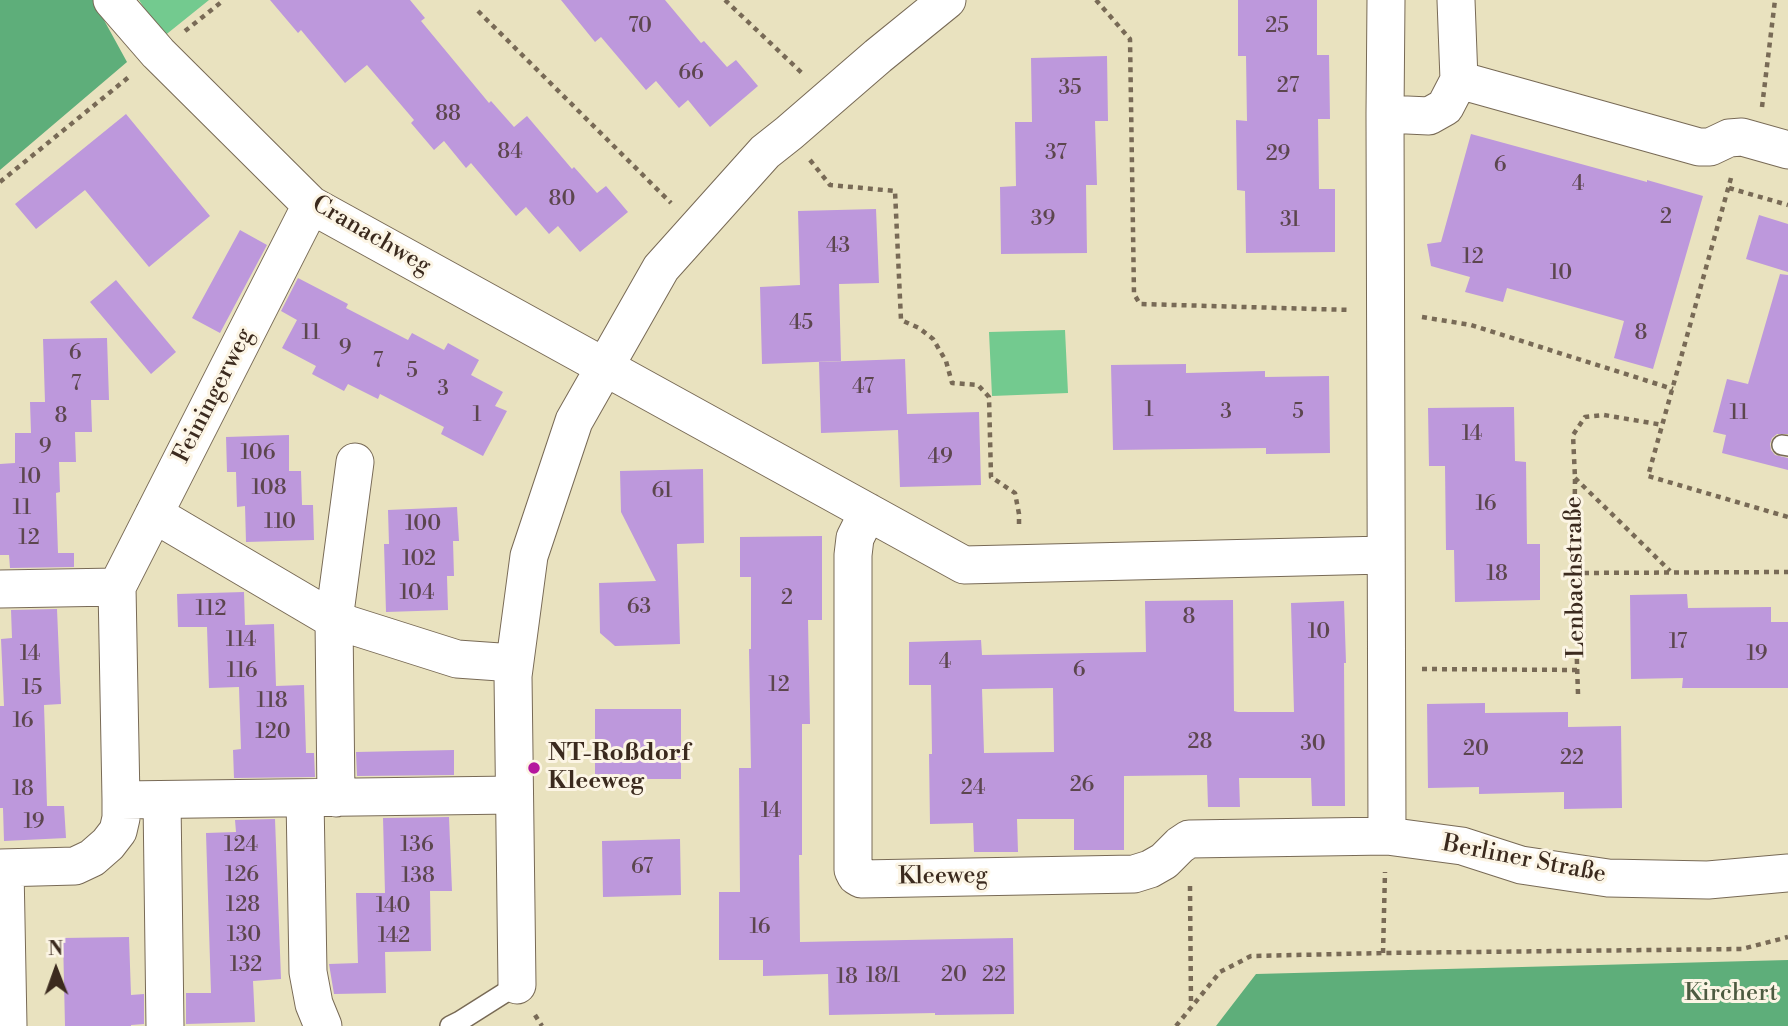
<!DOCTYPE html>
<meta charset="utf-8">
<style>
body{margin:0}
#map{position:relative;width:1788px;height:1026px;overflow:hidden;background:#e9e2bf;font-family:"Libre Bodoni",serif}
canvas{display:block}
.north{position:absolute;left:21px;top:935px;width:70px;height:70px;-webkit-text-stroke:5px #fcf5e5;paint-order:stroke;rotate:359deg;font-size:19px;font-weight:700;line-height:28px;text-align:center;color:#3b2a1e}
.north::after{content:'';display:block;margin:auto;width:24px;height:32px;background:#3b2a1e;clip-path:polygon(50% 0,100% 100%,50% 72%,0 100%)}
</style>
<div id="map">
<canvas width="1788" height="1026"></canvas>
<div class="north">N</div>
</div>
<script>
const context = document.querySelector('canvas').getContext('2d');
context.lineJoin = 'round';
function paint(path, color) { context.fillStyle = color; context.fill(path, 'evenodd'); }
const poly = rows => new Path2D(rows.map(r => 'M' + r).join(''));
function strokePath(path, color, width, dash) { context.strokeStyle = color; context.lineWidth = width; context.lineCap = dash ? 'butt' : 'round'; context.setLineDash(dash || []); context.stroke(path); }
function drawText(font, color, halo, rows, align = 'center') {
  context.font = font + ' "Libre Bodoni",serif'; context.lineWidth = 6; context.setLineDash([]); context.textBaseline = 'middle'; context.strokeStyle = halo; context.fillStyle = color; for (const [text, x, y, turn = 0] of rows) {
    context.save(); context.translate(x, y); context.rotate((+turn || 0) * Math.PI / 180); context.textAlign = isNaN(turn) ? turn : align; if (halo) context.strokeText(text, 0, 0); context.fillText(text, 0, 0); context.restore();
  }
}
paint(poly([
 [139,0,209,0,163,37],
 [1065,330,1068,393,992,396,989,332]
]), '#73ca8f');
paint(poly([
 [0,0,93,0,127,62,0,170],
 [1788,960,1788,1026,1216,1026,1256,974]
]), '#5eae7a');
paint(poly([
 [270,0,410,0,425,18,421,21,489,103,491,101,514,127,527,116,572,169,574,167,597,193,606,186,628,212,580,252,558,226,549,234,526,207,516,216,471,163,466,168,444,141,434,150,411,123,414,120,367,65,345,83,301,30,298,33],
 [561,0,665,0,701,43,704,41,727,67,736,60,758,86,710,127,688,100,679,108,656,81,646,90,601,37,595,42],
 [1238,0,1317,0,1317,55,1329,55,1330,119,1318,119,1319,189,1335,189,1335,252,1246,253,1245,191,1237,190,1236,120,1247,121,1246,56,1238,56],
 [1107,56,1108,121,1095,121,1097,185,1086,185,1087,253,1001,254,1000,187,1016,186,1015,122,1032,122,1031,58],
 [126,114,210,216,149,267,85,190,36,229,15,204],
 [1471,134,1647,182,1647,180,1703,196,1653,369,1614,358,1624,321,1507,288,1503,302,1465,292,1470,277,1431,266,1427,244,1441,242],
 [876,209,879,283,839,284,841,361,762,364,760,287,800,285,798,211],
 [1759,215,1788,224,1788,272,1746,259],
 [240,230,267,245,220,333,192,318],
 [1780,274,1788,275,1788,434,1777,434,1772,438,1770,444,1771,450,1775,455,1788,458,1788,470,1722,453,1726,435,1713,432,1727,379,1748,384],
 [298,278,348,304,346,308,408,340,412,333,444,350,448,343,479,360,471,375,503,392,495,406,507,411,483,456,441,434,444,427,380,394,378,399,348,384,344,391,312,374,316,366,282,348,297,320,281,311],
 [116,280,176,352,151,374,90,302],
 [107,338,109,400,91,400,92,432,75,432,76,462,59,462,60,492,56,493,58,553,74,553,74,567,10,568,9,555,0,555,0,464,15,463,15,433,31,433,30,402,45,402,43,339],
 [905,359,907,414,979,412,981,485,900,487,898,430,821,433,819,362],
 [1186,364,1186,373,1265,371,1265,377,1329,376,1330,453,1266,454,1266,448,1113,450,1111,365],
 [1514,407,1515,461,1526,462,1527,544,1540,544,1540,600,1455,602,1454,550,1446,550,1445,466,1429,466,1428,408],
 [289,435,289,471,301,471,302,505,313,505,314,540,246,542,245,506,237,507,236,472,227,472,226,437],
 [703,469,704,543,677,544,680,644,615,646,600,633,599,583,656,581,621,512,620,471],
 [457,507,459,541,453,541,454,576,447,576,448,610,386,612,384,544,389,544,388,510],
 [822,536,822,620,808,620,810,724,802,724,802,855,799,855,800,942,1013,938,1014,1014,935,1015,935,1013,829,1015,828,974,763,976,763,960,719,960,719,892,740,892,739,768,751,768,749,649,751,649,751,577,740,577,740,537],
 [244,592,245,625,274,624,276,686,304,685,306,753,314,753,315,777,234,778,233,750,241,749,239,687,209,688,207,627,178,627,177,594],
 [1687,594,1688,608,1771,607,1771,622,1788,622,1788,688,1682,688,1683,678,1631,679,1630,595],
 [1233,600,1234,711,1238,712,1294,712,1291,603,1344,601,1346,663,1344,663,1345,806,1312,806,1311,778,1239,778,1240,807,1208,807,1207,775,1124,776,1124,850,1074,850,1074,819,1017,819,1018,852,974,852,973,823,930,824,929,754,932,754,931,685,909,685,909,642,981,640,982,655,1146,652,1145,601],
 [1053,688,1054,752,984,753,982,689],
 [57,609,61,704,44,705,45,737,47,806,64,806,66,838,4,841,3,808,0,808,0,706,4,706,1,639,12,638,11,610],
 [1485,703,1485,713,1568,712,1568,727,1621,726,1622,808,1564,809,1564,792,1479,794,1479,787,1428,788,1427,704],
 [595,709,681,709,681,779,595,779],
 [454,750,454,775,357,776,356,752],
 [449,817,452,891,430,891,431,951,385,952,386,993,334,994,329,964,358,963,356,893,385,893,383,818],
 [275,819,281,979,253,981,255,1022,186,1024,186,993,211,993,206,833,236,832,235,820],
 [680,839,681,895,603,897,602,841],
 [129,937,131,995,144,994,144,1024,131,1025,131,1026,65,1026,63,938]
]), '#bd98dc');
const service = poly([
 [1782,445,1788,446],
 [450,1026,460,1021,517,985]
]);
const minor = poly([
 [112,0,158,53,311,205,964,565,1385,555],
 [1386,0,1385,114,1429,116,1445,107,1459,80,1456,0],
 [1459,80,1699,147,1710,147,1729,138,1742,137,1788,150],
 [1385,114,1387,836],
 [868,512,855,538,853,555,853,870,856,876,861,879,1134,874,1150,869,1164,861,1180,845,1189,839,1387,836,1462,846,1521,865,1608,878,1708,880,1788,873],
 [154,514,334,620,457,659,514,663],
 [0,589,117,587],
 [305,798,308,972,314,1004,323,1026],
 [336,798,334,620,355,462],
 [121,800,514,795],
 [162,800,165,1026],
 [0,868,75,866,92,858,108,844,118,831,121,818,121,800,117,587,311,205],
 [5,868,8,1026],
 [517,985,513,676,529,556,574,421,661,268,765,152,789,133,878,56,947,0]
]);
strokePath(service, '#786a56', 22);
strokePath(minor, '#786a56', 39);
strokePath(poly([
 [725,0,803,74],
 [1096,0,1130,39,1134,294,1140,304,1351,310],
 [478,11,671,203],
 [185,31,224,0],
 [1762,107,1775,0],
 [810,160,830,185,895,191,901,320,919,328,933,339,946,361,952,383,978,385,989,397,991,477,1015,493,1019,514,1019,527],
 [1731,178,1648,476,1788,517],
 [0,182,130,76],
 [1729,188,1788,205],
 [1422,317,1471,325,1673,389],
 [1575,478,1670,571],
 [1574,573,1788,572],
 [1422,669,1578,670],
 [1578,694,1574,573,1575,478,1573,435,1585,417,1604,415,1663,425],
 [1190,886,1191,1006],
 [1383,953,1385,872],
 [535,1015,542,1026],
 [1176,1026,1220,972,1251,956,1383,953,1742,949,1788,937]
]), '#786a56', 4.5, [5, 5]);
strokePath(service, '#fff', 19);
strokePath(minor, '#fff', 37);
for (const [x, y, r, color] of [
 [534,768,7,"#b5179e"]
]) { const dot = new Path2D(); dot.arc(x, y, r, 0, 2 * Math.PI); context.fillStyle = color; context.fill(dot); strokePath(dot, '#fcf5e5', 2.5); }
drawText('21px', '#5c464e', null, [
 ["70",640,27],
 ["25",1277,27],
 ["66",691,74],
 ["27",1288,87],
 ["35",1070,89],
 ["88",448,115],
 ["84",510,153],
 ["37",1056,154],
 ["29",1278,155],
 ["6",1500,166],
 ["4",1578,185],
 ["80",562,200],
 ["2",1666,218],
 ["39",1043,220],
 ["31",1290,221],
 ["43",838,247],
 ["12",1473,258],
 ["10",1561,274],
 ["45",801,324],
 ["11",311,334],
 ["8",1641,334],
 ["9",345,349],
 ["6",75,354],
 ["7",378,362],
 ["5",412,372],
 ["7",76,385],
 ["47",863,388],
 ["3",443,390],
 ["1",1149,411],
 ["3",1226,413],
 ["5",1298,413],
 ["11",1739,414],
 ["1",477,416],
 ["8",61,417],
 ["14",1472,435],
 ["9",45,448],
 ["106",258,454],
 ["49",940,458],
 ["10",30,478],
 ["108",269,489],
 ["61",662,492],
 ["16",1486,505],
 ["11",22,509],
 ["110",280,523],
 ["100",423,525],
 ["12",29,539],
 ["102",419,560],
 ["18",1497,575],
 ["104",417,594],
 ["2",787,599],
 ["63",639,608],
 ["112",211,610],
 ["8",1189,618],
 ["10",1319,633],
 ["114",241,641],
 ["17",1678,643],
 ["14",30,655],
 ["19",1757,655],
 ["4",945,663],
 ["6",1079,671],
 ["116",242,672],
 ["12",779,686],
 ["15",32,689],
 ["118",272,702],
 ["16",23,722],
 ["120",273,733],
 ["28",1200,743],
 ["30",1313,745],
 ["20",1476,750],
 ["22",1572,759],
 ["26",1082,786],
 ["24",973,789],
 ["18",23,790],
 ["14",771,812],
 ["19",34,823],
 ["124",241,846],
 ["136",417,846],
 ["67",642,868],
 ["126",242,876],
 ["138",418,877],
 ["128",243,906],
 ["140",393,907],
 ["16",760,928],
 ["130",244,936],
 ["142",394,937],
 ["132",246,966],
 ["20",954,976],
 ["22",994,976],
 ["18/1",883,977],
 ["18",847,978]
]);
drawText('24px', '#3b2a1e', '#fcf5e5', [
 ["Cranachweg",371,236,30],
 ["Feiningerweg",214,396,-63],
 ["Lenbachstraße",1576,577,-91],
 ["Berliner Straße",1524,860,11],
 ["Kleeweg",943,877,-1]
]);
drawText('bold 24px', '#3b2a1e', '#fcf5e5', [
 ["NT-Roßdorf",548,754],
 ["Kleeweg",548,782]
], 'left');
drawText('24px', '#4c5a40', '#fcf5e5', [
 ["Kirchert",1731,994]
]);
</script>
